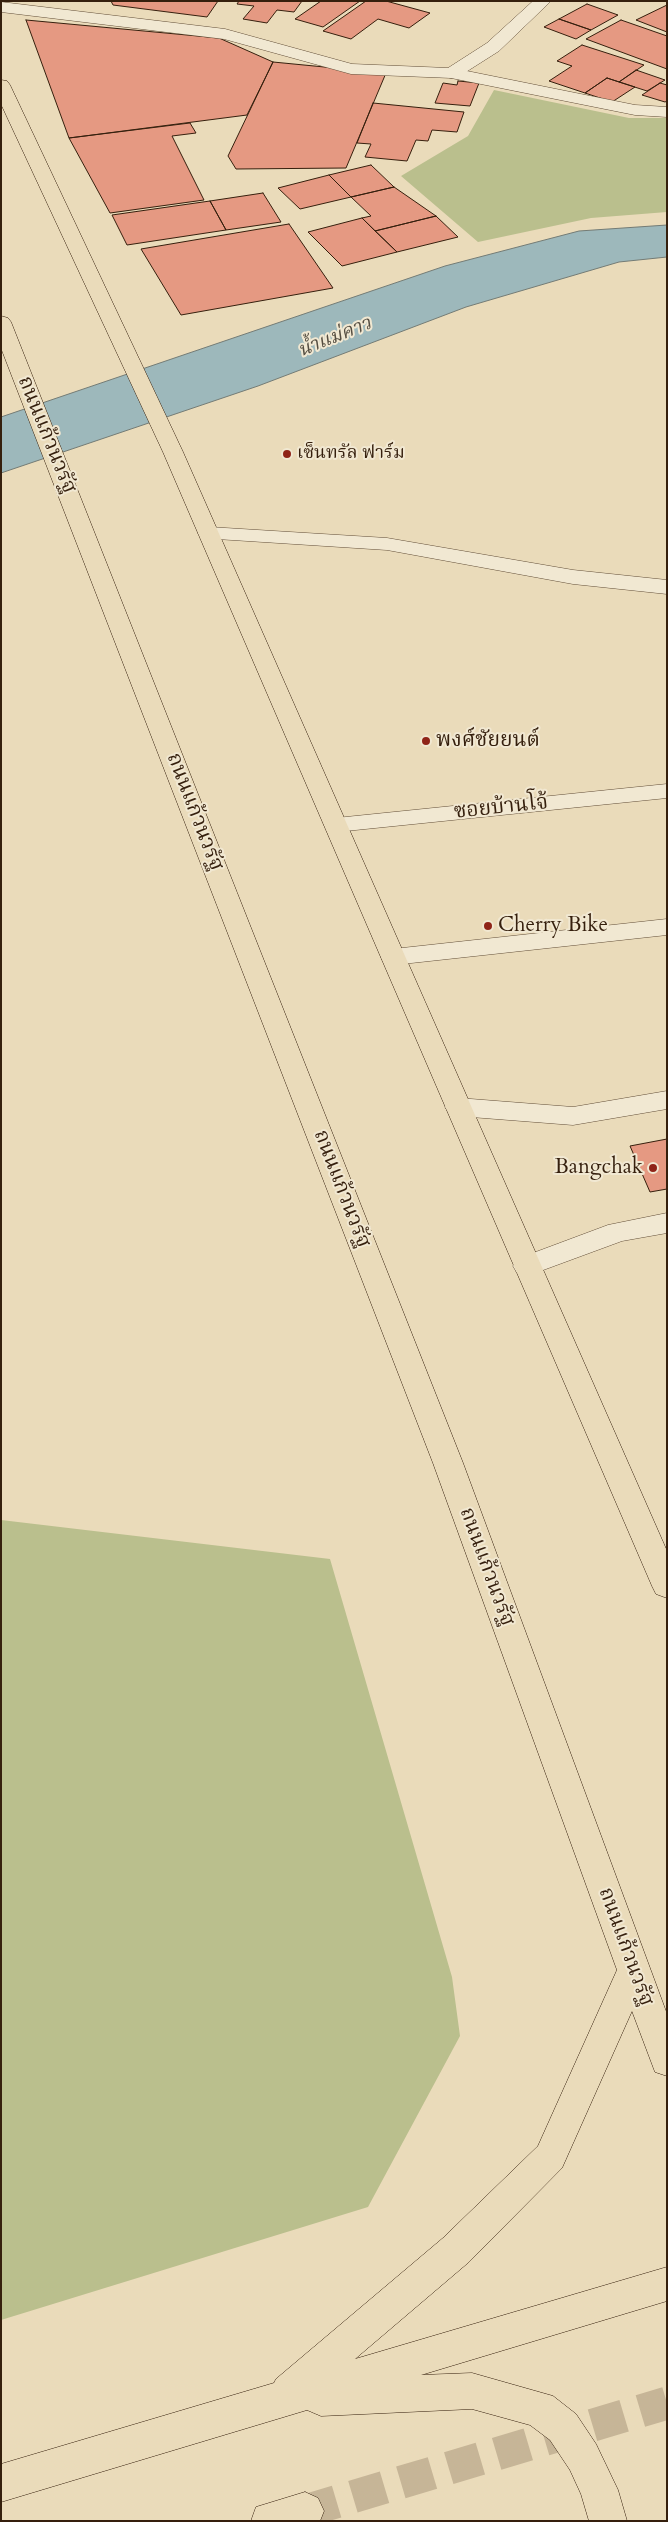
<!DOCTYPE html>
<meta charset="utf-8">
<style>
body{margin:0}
#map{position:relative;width:668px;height:2522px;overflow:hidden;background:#eadbba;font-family:Cardo,serif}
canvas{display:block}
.frame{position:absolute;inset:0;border:2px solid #351f0d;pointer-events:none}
</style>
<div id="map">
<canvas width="668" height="2522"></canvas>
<div class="frame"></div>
</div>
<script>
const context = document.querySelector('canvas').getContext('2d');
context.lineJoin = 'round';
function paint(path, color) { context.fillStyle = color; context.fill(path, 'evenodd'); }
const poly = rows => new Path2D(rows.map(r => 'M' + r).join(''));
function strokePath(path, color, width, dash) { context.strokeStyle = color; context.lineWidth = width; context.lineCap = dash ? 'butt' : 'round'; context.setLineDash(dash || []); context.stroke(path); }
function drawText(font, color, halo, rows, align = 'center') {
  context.font = font + ' Cardo,"Noto Serif Thai",serif'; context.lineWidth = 4; context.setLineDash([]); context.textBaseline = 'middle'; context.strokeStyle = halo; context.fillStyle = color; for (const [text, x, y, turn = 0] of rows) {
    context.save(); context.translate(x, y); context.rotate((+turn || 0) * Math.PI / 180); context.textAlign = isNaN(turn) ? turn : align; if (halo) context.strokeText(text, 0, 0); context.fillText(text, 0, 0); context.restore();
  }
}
paint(poly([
 [494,90,629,118,667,118,667,212,591,218,478,242,401,176,468,136],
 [1,1520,330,1559,452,1977,460,2036,368,2207,1,2320]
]), '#babf8d');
const water = poly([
 [667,225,667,257,619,262,466,307,258,386,1,473,1,417,445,266,579,231,667,225]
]);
paint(water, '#9db8bb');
strokePath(water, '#737b75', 1);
const building = poly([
 [111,1,218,1,207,17,113,5,111,1],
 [239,1,302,1,294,12,277,10,267,23,243,19,254,6,237,4,239,1],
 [321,1,360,1,323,27,295,19,321,1],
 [366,1,386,1,430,13,409,28,378,19,351,39,323,31,366,1],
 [587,4,618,15,591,30,559,19,587,4],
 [667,5,667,32,636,20,667,5],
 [559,19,591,30,576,39,544,27,559,19],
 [26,20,219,38,273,62,247,115,69,138,26,20],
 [621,20,667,36,667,69,586,39,621,20],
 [582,45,644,65,619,82,607,78,585,93,549,81,572,66,557,61,582,45],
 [273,62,386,73,346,168,236,169,228,156,273,62],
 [636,70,665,80,647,91,619,82,636,70],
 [607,78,635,87,612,102,585,93,607,78],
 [458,81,479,83,470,106,435,103,443,83,457,85,458,81],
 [660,83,667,85,667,101,665,102,642,95,660,83],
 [373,103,464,112,457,132,432,130,428,141,416,140,407,161,365,157,371,144,357,143,373,103],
 [190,123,196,133,172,136,204,200,110,213,69,138,190,123],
 [371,165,394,187,351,197,329,175,371,165],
 [329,175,351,197,300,209,278,188,329,175],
 [394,187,436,216,375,231,362,218,371,216,351,197,394,187],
 [263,193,281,222,226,230,210,201,263,193],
 [210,201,226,230,127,245,112,215,210,201],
 [436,216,458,237,397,252,375,231,436,216],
 [362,218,397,252,342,266,308,232,362,218],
 [289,224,333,288,181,315,141,249,289,224],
 [667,1139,667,1189,650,1192,630,1146,667,1139]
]);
paint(building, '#e59982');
strokePath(building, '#351f0d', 1);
strokePath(poly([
 [305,2511,667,2403]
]), '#c6b597', 33, [33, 17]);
const service = poly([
 [452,68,635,105,667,107,667,117,635,115,446,77,443,73,446,69,452,68],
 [209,527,387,538,573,570,667,580,667,594,573,584,387,550,201,538,198,533,201,528,209,527],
 [667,1091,667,1109,573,1125,458,1116,449,1113,445,1107,449,1101,458,1098,573,1107,667,1091],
 [667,1213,667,1233,622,1241,527,1276,517,1273,513,1266,517,1259,608,1225,667,1213]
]);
const minor = poly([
 [533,1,551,1,499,51,458,77,452,78,351,74,224,39,1,12,1,2,225,29,352,64,448,68,487,43,533,1],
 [667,784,667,798,336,832,328,830,324,825,328,820,336,818,667,784],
 [667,919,667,935,393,965,384,963,381,957,384,951,393,949,667,919]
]);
const primary = poly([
 [1,80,7,81,10,85,183,452,667,1551,667,1598,656,1594,652,1586,163,452,1,104,1,80],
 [1,316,8,318,11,322,463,1463,667,2014,667,2076,655,2072,632,2011,562,2168,469,2262,355,2359,667,2267,667,2301,421,2375,472,2373,553,2396,576,2414,596,2444,618,2490,627,2521,589,2521,581,2494,570,2470,550,2440,530,2425,472,2409,321,2416,307,2410,1,2502,1,2464,274,2383,276,2379,443,2238,538,2146,617,1970,433,1463,1,348,1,316],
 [305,2492,318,2498,324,2511,320,2521,251,2521,256,2507,305,2492]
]);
strokePath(service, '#624e38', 1);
strokePath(minor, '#624e38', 1);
strokePath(primary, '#351f0d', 1);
paint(service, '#f1e8d2');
paint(minor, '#f1e8d2');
paint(primary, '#eadbba');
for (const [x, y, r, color] of [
 [287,454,5,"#8f2418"],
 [426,741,5,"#8f2418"],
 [488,926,5,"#8f2418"],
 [653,1168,5,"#8f2418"]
]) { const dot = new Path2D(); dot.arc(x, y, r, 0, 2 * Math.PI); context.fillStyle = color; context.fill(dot); strokePath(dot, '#f1e8d2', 2); }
drawText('18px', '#351f0d', '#f1e8d2', [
 ["เซ็นทรัล ฟาร์ม",297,454]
], 'left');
drawText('italic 19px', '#544d41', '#f1e8d2', [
 ["น้ำแม่คาว",335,338,-22]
]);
drawText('21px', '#351f0d', '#f1e8d2', [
 ["ถนนแก้วนวรัฐ",46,435,68],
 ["ซอยบ้านโจ้",501,808,-6],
 ["ถนนแก้วนวรัฐ",194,812,69],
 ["ถนนแก้วนวรัฐ",341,1189,69],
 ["ถนนแก้วนวรัฐ",486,1567,70],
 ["ถนนแก้วนวรัฐ",625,1947,70]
]);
drawText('21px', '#351f0d', '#f1e8d2', [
 ["พงศ์ชัยยนต์",436,741],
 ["Cherry Bike",498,926],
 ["Bangchak",643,1168,"right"]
], 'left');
</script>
